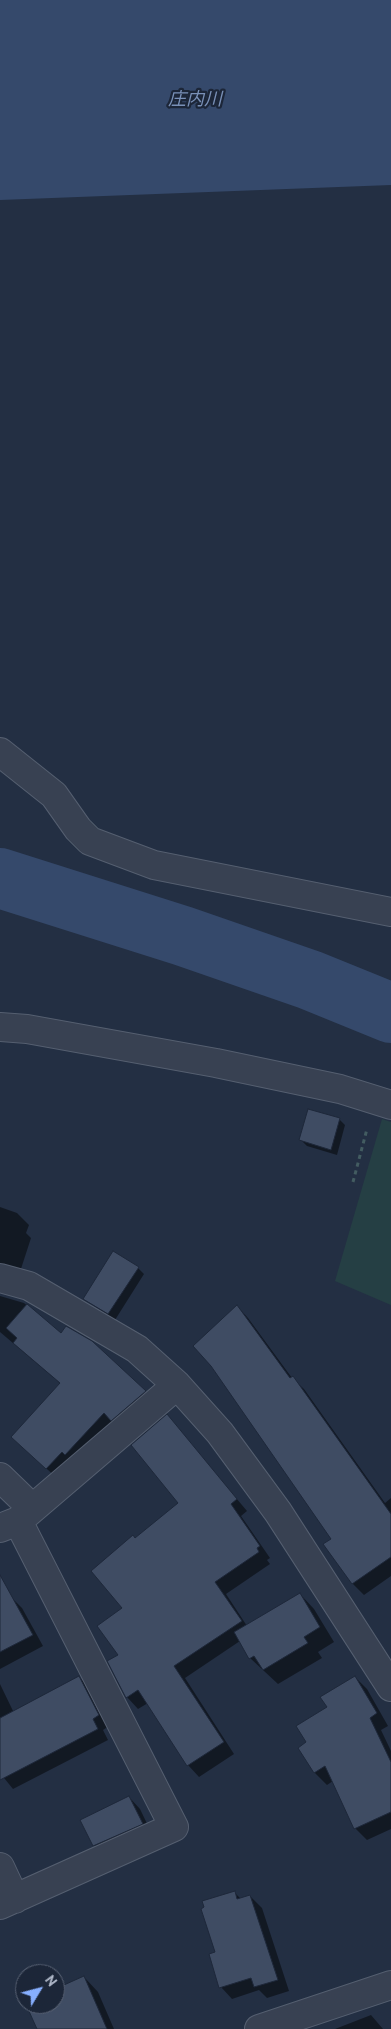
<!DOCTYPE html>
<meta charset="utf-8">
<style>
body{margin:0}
#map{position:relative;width:391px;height:2029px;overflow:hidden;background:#232f43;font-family:"PT Sans",sans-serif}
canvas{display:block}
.north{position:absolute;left:15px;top:1964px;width:50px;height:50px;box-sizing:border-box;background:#1c2638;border:1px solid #596274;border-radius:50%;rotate:53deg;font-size:14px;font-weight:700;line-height:20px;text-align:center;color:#b4bccd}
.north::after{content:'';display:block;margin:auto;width:18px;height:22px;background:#87afff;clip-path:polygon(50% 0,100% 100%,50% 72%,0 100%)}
</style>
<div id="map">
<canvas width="391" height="2029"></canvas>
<div class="north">N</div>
</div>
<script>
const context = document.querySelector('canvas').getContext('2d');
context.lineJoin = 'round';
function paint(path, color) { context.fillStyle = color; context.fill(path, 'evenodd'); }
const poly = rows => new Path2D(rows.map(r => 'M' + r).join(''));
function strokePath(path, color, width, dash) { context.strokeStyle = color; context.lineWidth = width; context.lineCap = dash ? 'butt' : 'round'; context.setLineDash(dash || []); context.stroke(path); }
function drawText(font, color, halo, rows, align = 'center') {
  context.font = font + ' "PT Sans","Noto Sans JP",sans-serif'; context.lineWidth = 4.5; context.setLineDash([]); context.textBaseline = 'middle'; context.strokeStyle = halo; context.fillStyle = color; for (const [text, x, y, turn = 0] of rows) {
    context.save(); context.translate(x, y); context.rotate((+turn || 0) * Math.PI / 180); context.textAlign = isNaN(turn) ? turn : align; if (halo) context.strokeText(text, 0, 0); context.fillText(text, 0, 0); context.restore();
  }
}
paint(poly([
 [382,1119,391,1122,391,1305,335,1281]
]), '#253f44');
paint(poly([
 [0,0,391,0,391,185,0,200]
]), '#35496b');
paint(poly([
 [339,1119,345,1125,337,1155,307,1146,301,1140],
 [0,1207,17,1213,29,1225,26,1233,31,1238,19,1275,0,1279],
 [138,1268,144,1274,115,1320,84,1299],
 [0,1296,24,1303,61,1335,90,1343,156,1404,59,1480,25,1449,61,1384,0,1332],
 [237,1306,248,1318,292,1378,304,1389,385,1503,391,1498,391,1576,364,1595,353,1584,325,1545,333,1539],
 [167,1416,247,1511,241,1516,270,1558,267,1560,270,1564,226,1594,247,1626,300,1594,314,1609,334,1642,318,1652,322,1658,278,1684,250,1658,240,1641,185,1678,234,1754,199,1777,188,1765,148,1703,138,1709,127,1697,120,1656,124,1608,136,1540,179,1503],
 [11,1597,22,1608,43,1646,0,1669,0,1603],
 [79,1677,90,1688,109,1726,103,1730,108,1740,13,1789,0,1773,0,1684,14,1713],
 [355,1677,367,1689,388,1726,381,1730,391,1751,391,1829,367,1840,355,1828,333,1781,327,1785,315,1773,300,1748,308,1743,328,1708],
 [129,1797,140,1809,153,1836,105,1857,94,1846],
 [234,1892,241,1899,250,1896,262,1908,289,1991,267,1998,259,1990,232,1999,221,1987,216,1953],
 [84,1977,98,1992,114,2029,38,2029,43,2004,55,2004,55,1990],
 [371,2015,383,2029,335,2029]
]), '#0007');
strokePath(poly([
 [0,878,183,936,310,980,391,1013]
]), '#35496b', 60);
const building = poly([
 [308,1109,340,1118,331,1150,299,1140,308,1109],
 [113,1251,139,1267,108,1314,83,1299,113,1251],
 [27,1304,61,1333,66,1326,92,1341,146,1391,111,1421,104,1413,65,1455,62,1452,46,1469,11,1437,60,1383,13,1343,17,1338,6,1328,27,1304],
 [237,1305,290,1378,293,1376,391,1514,391,1557,352,1584,323,1544,331,1539,211,1366,193,1346,237,1305],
 [167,1414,237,1499,231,1504,260,1546,257,1548,259,1552,215,1582,242,1621,174,1666,224,1742,187,1766,138,1690,126,1698,107,1661,118,1655,97,1626,122,1608,91,1571,133,1535,135,1538,178,1503,131,1445,167,1414],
 [0,1575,33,1635,0,1652,0,1575],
 [300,1593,320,1627,304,1637,308,1643,263,1670,254,1656,249,1659,234,1632,300,1593],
 [79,1676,99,1715,93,1719,98,1729,0,1780,0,1718,79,1676],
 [355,1676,377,1713,370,1718,391,1762,391,1812,354,1829,325,1766,314,1773,298,1748,306,1742,296,1726,327,1707,320,1697,355,1676],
 [129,1796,143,1824,93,1846,80,1820,129,1796],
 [235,1891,237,1899,250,1895,278,1980,254,1987,251,1978,219,1988,209,1954,215,1952,201,1909,204,1907,202,1901,235,1891],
 [84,1976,107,2029,37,2029,28,2009,40,2004,55,2004,55,1989,84,1976]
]);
paint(building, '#3f4c63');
strokePath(building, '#1e283a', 1);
const minor = poly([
 [0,752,54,795,78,829,90,841,154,865,391,912],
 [0,1027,27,1029,216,1063,340,1089,391,1105],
 [0,1278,29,1286,137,1349,177,1385,220,1433,278,1512,391,1687],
 [0,1477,32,1508],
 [0,1528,18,1521,177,1385],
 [0,1867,15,1899],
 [0,1905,174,1827,18,1521],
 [259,2029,391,1985]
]);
strokePath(minor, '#555f70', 30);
strokePath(poly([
 [353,1182,367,1129]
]), '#435c61', 3, [4, 4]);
strokePath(minor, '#384152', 28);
drawText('italic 18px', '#7990b7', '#1c2638', [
 ["庄内川",195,100]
]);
</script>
